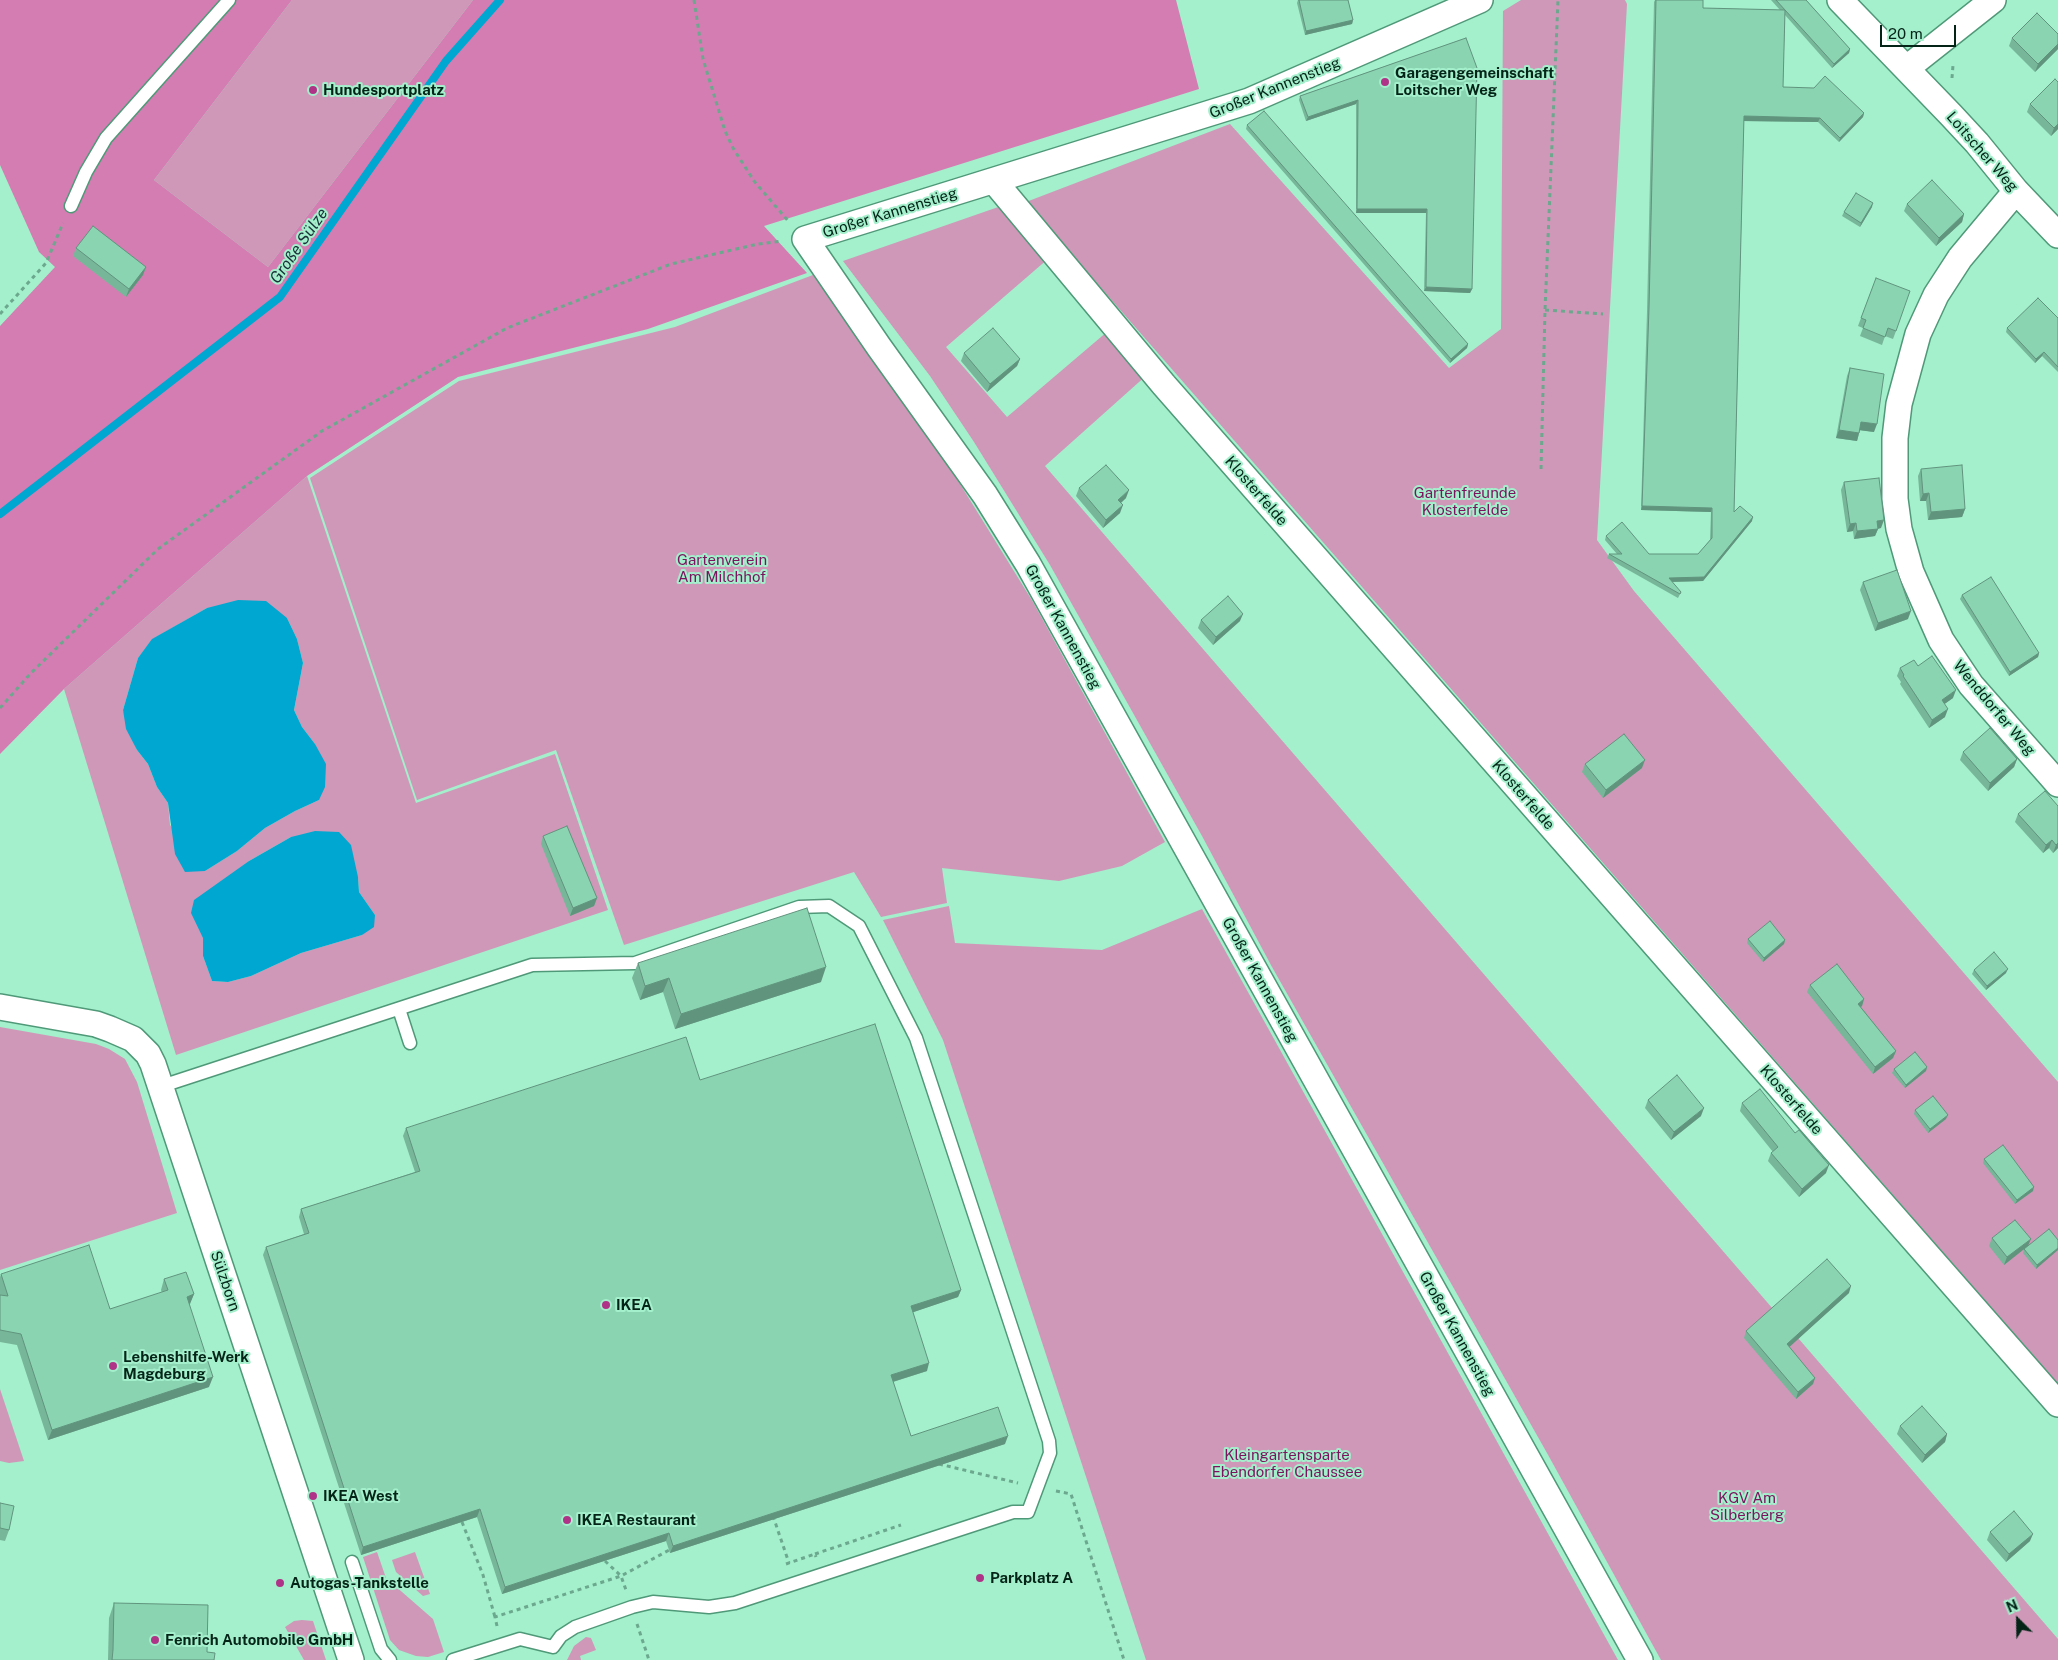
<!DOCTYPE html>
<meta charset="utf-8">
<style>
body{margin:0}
#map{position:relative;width:2058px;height:1660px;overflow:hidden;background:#a4efcc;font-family:"Public Sans",sans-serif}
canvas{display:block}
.north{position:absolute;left:1993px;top:1595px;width:50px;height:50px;-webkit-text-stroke:4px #a4efcc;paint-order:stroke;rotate:337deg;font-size:14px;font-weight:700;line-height:20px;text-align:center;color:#042417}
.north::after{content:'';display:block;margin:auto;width:18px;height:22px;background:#042417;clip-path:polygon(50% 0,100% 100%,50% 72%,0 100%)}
.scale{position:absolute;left:1880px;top:25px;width:76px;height:22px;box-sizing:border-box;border:2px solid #042417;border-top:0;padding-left:6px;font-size:15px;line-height:18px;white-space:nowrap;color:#042417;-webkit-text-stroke:4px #a4efcc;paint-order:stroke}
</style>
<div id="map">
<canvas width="2058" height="1660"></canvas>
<div class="north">N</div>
<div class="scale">20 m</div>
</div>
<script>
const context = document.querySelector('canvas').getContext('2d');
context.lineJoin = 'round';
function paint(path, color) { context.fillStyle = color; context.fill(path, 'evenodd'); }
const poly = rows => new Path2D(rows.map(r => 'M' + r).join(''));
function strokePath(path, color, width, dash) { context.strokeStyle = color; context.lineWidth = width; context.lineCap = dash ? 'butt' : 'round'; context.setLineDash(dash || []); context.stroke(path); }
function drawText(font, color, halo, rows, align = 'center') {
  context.font = font + ' "Public Sans",sans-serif'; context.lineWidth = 4; context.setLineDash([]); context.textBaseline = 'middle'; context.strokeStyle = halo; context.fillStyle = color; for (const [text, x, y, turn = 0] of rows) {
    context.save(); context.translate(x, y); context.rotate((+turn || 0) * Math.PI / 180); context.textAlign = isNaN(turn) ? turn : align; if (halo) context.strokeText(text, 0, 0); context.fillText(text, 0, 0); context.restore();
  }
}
paint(poly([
 [292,0,473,0,268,267,154,180],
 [1521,0,1625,0,1627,4,1597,540,1634,591,2058,1082,2058,1384,1026,202,1230,124,1449,368,1501,329,1503,11],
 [1007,204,1049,258,946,347,1007,417,1108,331,1148,374,1045,466,2058,1639,2058,1660,1661,1660,1547,1453,1272,967,1202,836,1050,565,974,442,930,376,843,261],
 [813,275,952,471,1033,602,1165,842,1122,866,1059,881,942,868,947,903,881,917,854,872,624,945,556,750,417,800,310,478,459,381,675,327],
 [307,476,416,803,555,754,608,910,176,1055,64,689],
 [207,608,287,618,297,639,303,663,294,710,302,727,315,744,319,800,295,811,265,828,237,851,205,871,170,825,168,803,157,787,148,764,137,750,123,710,138,658,153,639],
 [291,837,358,877,359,892,375,915,362,935,301,953,251,976,228,982,212,981,203,956,203,938,249,861],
 [949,906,955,943,1102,950,1202,909,1618,1660,1146,1660,943,1040,883,920],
 [0,1027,96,1044,109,1049,125,1059,137,1082,177,1213,0,1270],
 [0,1389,24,1461,9,1463,0,1461],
 [377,1552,386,1578,433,1619,444,1652,428,1657,416,1656,399,1650,390,1640,363,1557],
 [415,1552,430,1594,423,1596,396,1572,392,1560],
 [302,1620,313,1621,326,1660,304,1660,285,1627,294,1621],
 [586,1637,591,1638,596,1650,580,1656,581,1660,567,1660,574,1646]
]), '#cf98b8');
paint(poly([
 [0,0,292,0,154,180,268,267,473,0,1176,0,1199,89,764,226,807,273,648,329,458,377,307,476,64,689,0,754,0,326,55,267,39,252,0,165]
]), '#d47db2');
paint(poly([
 [238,600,266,601,287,618,297,639,303,663,294,710,302,727,315,744,326,764,325,787,319,800,295,811,265,828,237,851,205,871,185,872,175,854,168,803,157,787,148,764,137,750,126,729,123,710,138,658,152,639,207,608],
 [315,831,339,832,351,845,358,877,359,892,375,915,374,927,362,935,301,953,251,976,228,982,212,981,203,956,203,938,191,913,194,900,249,861,291,837]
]), '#00a7d0');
strokePath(poly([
 [0,514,280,297,446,61,500,0]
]), '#00a7d0', 8);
const service = poly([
 [71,206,86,172,106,138,229,0],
 [399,1009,410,1043],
 [162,1086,532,965,635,963,799,907,829,906,859,926,916,1038,1049,1441,1050,1453,1028,1512,1013,1512,735,1603,709,1607,653,1602,632,1607,575,1627,561,1636,553,1647,520,1639,453,1660],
 [352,1562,381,1649,390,1660]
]);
const minor = poly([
 [1480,0,1249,101,805,239,879,347,985,495,1028,564,1640,1660],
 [1840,0,1951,115,1977,143,2016,191,2058,235],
 [1907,68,1993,0],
 [994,181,1164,385,2058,1404],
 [2016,191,1960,258,1936,295,1918,334,1899,404,1895,438,1895,499,1899,529,1911,572,1941,640,1971,685,2058,784],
 [0,1007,96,1024,110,1029,133,1039,148,1054,153,1064,351,1660]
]);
strokePath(service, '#4f9978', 15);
strokePath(minor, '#4f9978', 28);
strokePath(poly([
 [694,0,703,59,725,131,733,148,754,181,789,222],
 [1952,78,1953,65],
 [1545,310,1603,314],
 [0,314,46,263,63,223],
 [1541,469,1545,310,1558,0],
 [0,708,31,673,158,549,322,431,507,328,671,264,758,244,782,241],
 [939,1464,1018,1483],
 [1056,1491,1071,1494,1124,1660],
 [773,1516,789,1563],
 [462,1522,483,1575,495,1617],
 [815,1554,901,1525],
 [605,1561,621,1576,626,1590],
 [786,1564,815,1554,816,1557],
 [637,1624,649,1660],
 [497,1626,495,1617,621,1576,673,1548]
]), '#6ca88d', 3, [4, 4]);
strokePath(service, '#fff', 12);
strokePath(minor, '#fff', 25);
paint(poly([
 [1298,0,1348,0,1353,20,1352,24,1305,35,1297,3],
 [1655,0,1703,0,1703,8,1780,10,1771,0,1806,0,1850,49,1849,53,1832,68,1785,15,1783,87,1864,113,1863,117,1839,142,1818,122,1744,121,1734,512,1752,521,1703,581,1672,582,1681,592,1678,598,1607,558,1609,554,1617,554,1605,540,1606,536,1649,554,1698,554,1710,540,1711,512,1641,510,1647,312,1654,2],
 [2058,34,2058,49,2035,72,2009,46,2012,38],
 [1466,38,1472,289,1470,293,1424,291,1426,213,1356,213,1356,104,1306,121,1299,100,1300,96],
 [2030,104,2058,129,2051,136,2027,112],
 [1247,125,1468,344,1467,348,1450,363,1246,129],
 [1907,204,1964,214,1962,222,1936,246,1904,211],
 [1872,207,1860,227,1842,216,1844,212],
 [76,248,146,267,143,275,126,297,73,256],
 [1876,278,1896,331,1893,339,1885,336,1882,345,1860,336,1863,328,1858,326],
 [2058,318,2058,372,2042,356,2035,363,2006,332,2007,328],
 [964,353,1020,359,1017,366,987,392,961,361],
 [1850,368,1874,432,1860,430,1857,441,1836,438,1847,376],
 [1921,469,1965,509,1962,517,1928,520,1926,501,1920,501,1918,476],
 [1844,482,1881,528,1878,529,1875,536,1854,539,1853,531,1847,532,1841,490],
 [1079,488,1126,498,1121,503,1120,513,1103,528,1076,496],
 [1863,582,1908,619,1875,631,1860,590],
 [1962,595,2039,653,2038,657,2009,676,1960,599],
 [1201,620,1240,621,1213,645,1198,628],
 [1918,666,1953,698,1944,704,1945,717,1929,728,1900,684,1901,682,1897,676,1900,668],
 [1963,752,2017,759,2014,767,1988,791,1960,760],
 [1585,764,1642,768,1603,798,1582,772],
 [2058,806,2058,848,2053,853,2049,848,2043,853,2015,822,2018,814],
 [543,836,597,898,594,906,570,916,541,844],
 [1748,939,1785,940,1784,944,1763,962,1747,943],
 [638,963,821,982,675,1029,663,992,640,1000,632,978],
 [1974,970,2006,973,1986,990,1972,974],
 [1810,985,1864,999,1862,1006,1861,1007,1896,1051,1893,1058,1873,1074,1807,992],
 [1927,1067,1926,1071,1905,1088,1892,1073,1894,1069],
 [700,1080,961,1290,958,1297,913,1312,927,1371,893,1382,911,1436,1005,1444,670,1553,666,1541,502,1594,477,1517,361,1555,263,1255,266,1247,304,1234,299,1217,301,1209,415,1172,403,1136,406,1128],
 [1648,1100,1701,1116,1671,1140,1645,1108],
 [1742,1103,1826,1173,1799,1197,1768,1161,1771,1153,1773,1152,1740,1111],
 [1915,1110,1946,1119,1928,1133,1914,1114],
 [1984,1159,2033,1191,2015,1204,1983,1163],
 [1992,1238,2028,1246,2058,1240,2036,1269,2023,1253,2024,1249,2004,1265,1989,1246],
 [1,1274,110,1309,162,1293,161,1290,164,1279,194,1294,189,1305,209,1387,48,1440,17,1345,0,1342,0,1277],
 [1849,1293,1789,1347,1815,1378,1813,1384,1796,1399,1744,1338,1746,1331],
 [1900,1426,1947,1434,1945,1442,1922,1463,1897,1434],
 [0,1503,9,1530,5,1541,0,1540],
 [1990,1532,2030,1541,2006,1562,1987,1540],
 [114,1603,207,1652,214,1660,108,1660,109,1618]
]), '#77b699');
paint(poly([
 [1353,20,1352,24,1305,35,1306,31],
 [2058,44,2058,49,2035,72,2038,64],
 [1850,49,1849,53,1832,68,1834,64],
 [1358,100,1356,104,1306,121,1308,117],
 [1864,113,1863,117,1839,142,1840,138],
 [1744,116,1820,118,1818,122,1742,121],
 [2058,124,2058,129,2051,136,2054,128],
 [1873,203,1872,207,1860,227,1861,223],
 [1357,209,1427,209,1426,213,1356,213],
 [1964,214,1962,222,1936,246,1939,238],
 [146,267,143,275,126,297,129,289],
 [1426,287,1472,289,1470,293,1424,291],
 [1468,344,1467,348,1450,363,1451,359],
 [2044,352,2042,356,2035,363,2036,359],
 [1020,359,1017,366,987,392,990,384],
 [1861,422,1877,424,1874,432,1858,430],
 [1839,430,1859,433,1857,441,1836,438],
 [1129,490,1126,498,1115,508,1118,500],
 [1929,493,1926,501,1920,501,1923,494],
 [1123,505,1120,513,1103,528,1106,520],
 [1642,506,1712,508,1711,512,1641,510],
 [1965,509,1962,517,1928,520,1931,512],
 [1753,517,1752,521,1703,581,1667,582,1669,578],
 [1884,520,1881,528,1874,529,1877,521],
 [1856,523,1853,531,1847,532,1850,524],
 [1878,529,1875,536,1854,539,1857,531],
 [1911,611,1908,619,1875,631,1878,623],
 [1243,614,1240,621,1213,645,1216,637],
 [2039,653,2038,657,2009,676,2010,672],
 [1956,690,1953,698,1939,708,1942,700],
 [1948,709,1945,717,1929,728,1932,720],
 [2017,759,2014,767,1988,791,1990,783],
 [1645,760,1642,768,1603,798,1606,790],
 [2052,840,2049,848,2043,853,2046,845],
 [2058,843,2058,848,2053,853,2056,845],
 [597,898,594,906,570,916,573,908],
 [1785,940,1784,944,1763,962,1764,958],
 [826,967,821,982,675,1029,681,1014],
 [2008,969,2006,973,1986,990,1987,986],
 [669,978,663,992,640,1000,645,986],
 [1864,999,1862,1006,1856,1011,1858,1004],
 [1896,1051,1893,1058,1873,1074,1875,1067],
 [1927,1067,1926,1071,1905,1088,1906,1085],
 [1704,1108,1701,1116,1671,1140,1674,1132],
 [1948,1115,1946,1119,1928,1133,1930,1129],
 [1829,1165,1826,1173,1799,1197,1802,1189],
 [2034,1187,2033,1191,2015,1204,2017,1200],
 [2031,1239,2028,1246,2004,1265,2007,1257],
 [2058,1248,2058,1250,2036,1269,2037,1265],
 [1851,1286,1849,1293,1785,1351,1787,1344],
 [961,1290,958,1297,908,1314,911,1306],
 [194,1294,190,1304,183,1307,187,1297],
 [929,1363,927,1371,889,1383,891,1375],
 [213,1377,209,1387,48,1440,52,1430],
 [1815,1378,1813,1384,1796,1399,1798,1392],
 [1947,1434,1945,1442,1922,1463,1925,1455],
 [1008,1436,1005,1444,670,1553,673,1546],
 [480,1509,477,1517,361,1555,363,1547],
 [669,1533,666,1541,502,1594,505,1587],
 [2033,1534,2030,1541,2006,1562,2009,1554]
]), '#61947d');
const building = poly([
 [1299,0,1348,0,1353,20,1306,31,1299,0],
 [1656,0,1703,0,1703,8,1785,10,1783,87,1814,88,1825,76,1864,113,1840,138,1820,118,1744,116,1734,512,1740,506,1753,517,1704,577,1669,578,1681,592,1680,594,1609,554,1622,554,1606,536,1622,522,1649,554,1698,554,1712,538,1712,508,1642,506,1649,308,1656,0],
 [1776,0,1806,0,1850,49,1834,64,1776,0],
 [2037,13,2058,34,2058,44,2038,64,2012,38,2037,13],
 [1466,38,1477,68,1472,289,1426,287,1427,209,1357,209,1358,100,1308,117,1300,96,1466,38],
 [2055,79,2058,82,2058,124,2054,128,2030,104,2055,79],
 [1264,111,1468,344,1451,359,1247,125,1264,111],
 [1932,180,1964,214,1939,238,1907,204,1932,180],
 [1856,193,1873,203,1861,223,1844,212,1856,193],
 [93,226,146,267,129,289,76,248,93,226],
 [1876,278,1910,291,1896,331,1888,328,1885,337,1863,328,1866,320,1861,318,1876,278],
 [2038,298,2058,318,2058,367,2044,352,2036,359,2007,328,2038,298],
 [993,328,1020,359,990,384,964,353,993,328],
 [1850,368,1884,374,1877,424,1861,422,1859,433,1839,430,1850,368],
 [1106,465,1129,490,1118,500,1123,505,1106,520,1079,488,1106,465],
 [1962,465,1965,509,1931,512,1929,493,1923,494,1921,469,1962,465],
 [1879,478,1884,520,1877,521,1878,529,1857,531,1856,523,1850,524,1844,482,1879,478],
 [1897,570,1911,611,1878,623,1863,582,1897,570],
 [1991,577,2039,653,2010,672,1962,595,1991,577],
 [1228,596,1243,614,1216,637,1201,620,1228,596],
 [1932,656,1956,690,1942,700,1948,709,1932,720,1903,676,1904,675,1900,668,1914,660,1918,666,1932,656],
 [1990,728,2017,759,1990,783,1963,752,1990,728],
 [1624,734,1645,760,1606,790,1585,764,1624,734],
 [2045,791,2058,806,2058,843,2056,845,2052,840,2046,845,2018,814,2045,791],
 [567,826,597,898,573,908,543,836,567,826],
 [807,908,826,967,681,1014,669,978,645,986,638,963,807,908],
 [1770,921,1785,940,1764,958,1748,939,1770,921],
 [1994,952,2008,969,1987,986,1974,970,1994,952],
 [1837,964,1864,999,1858,1004,1896,1051,1875,1067,1810,985,1837,964],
 [875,1024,961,1290,911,1306,929,1363,891,1375,911,1436,998,1407,1008,1436,673,1546,669,1533,505,1587,480,1509,363,1547,266,1247,309,1233,301,1209,420,1171,406,1128,686,1037,700,1080,875,1024],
 [1915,1052,1927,1067,1906,1085,1894,1069,1915,1052],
 [1677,1075,1704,1108,1674,1132,1648,1100,1677,1075],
 [1760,1089,1795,1133,1799,1130,1829,1165,1802,1189,1771,1153,1778,1147,1742,1103,1760,1089],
 [1933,1096,1948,1115,1930,1129,1915,1110,1933,1096],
 [2003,1145,2034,1187,2017,1200,1984,1159,2003,1145],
 [2015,1220,2031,1239,2007,1257,1992,1238,2015,1220],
 [2049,1229,2058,1240,2058,1248,2037,1265,2024,1249,2049,1229],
 [89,1245,110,1309,168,1290,164,1279,186,1272,194,1294,187,1297,213,1377,52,1430,21,1334,0,1330,0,1295,8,1296,1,1274,89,1245],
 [1827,1259,1851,1286,1787,1344,1815,1378,1798,1392,1746,1331,1827,1259],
 [1922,1406,1947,1434,1925,1455,1900,1426,1922,1406],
 [0,1503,14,1506,9,1530,0,1528,0,1503],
 [2014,1511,2033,1534,2009,1554,1990,1532,2014,1511],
 [114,1603,208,1605,207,1652,215,1653,214,1660,112,1660,113,1650,114,1603]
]);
paint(building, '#8ad4b2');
strokePath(building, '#61947d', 1);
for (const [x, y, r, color] of [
 [1385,82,5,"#af3487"],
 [313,90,5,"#af3487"],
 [606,1305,5,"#af3487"],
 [113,1366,5,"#af3487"],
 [313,1496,5,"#af3487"],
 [567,1520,5,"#af3487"],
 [980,1578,5,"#af3487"],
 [280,1583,5,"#af3487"],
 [155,1640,5,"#af3487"]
]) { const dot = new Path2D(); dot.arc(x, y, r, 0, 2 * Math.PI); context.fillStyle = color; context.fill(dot); strokePath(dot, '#a4efcc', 2); }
drawText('bold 15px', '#042417', '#a4efcc', [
 ["Garagengemeinschaft",1395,73],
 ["Loitscher Weg",1395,90],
 ["Hundesportplatz",323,90],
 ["IKEA",616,1305],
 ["Lebenshilfe-Werk",123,1357],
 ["Magdeburg",123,1374],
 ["IKEA West",323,1496],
 ["IKEA Restaurant",577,1520],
 ["Parkplatz A",990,1578],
 ["Autogas-Tankstelle",290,1583],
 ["Fenrich Automobile GmbH",165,1640]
], 'left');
drawText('15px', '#042417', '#a4efcc', [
 ["Großer Kannenstieg",1275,88,-22],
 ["Loitscher Weg",1982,152,49],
 ["Großer Kannenstieg",890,213,-17],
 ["Klosterfelde",1256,491,49],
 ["Großer Kannenstieg",1063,627,61],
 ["Wenddorfer Weg",1994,708,50],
 ["Klosterfelde",1523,795,49],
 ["Großer Kannenstieg",1260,980,61],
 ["Klosterfelde",1791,1100,49],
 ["Sülzborn",225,1281,71],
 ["Großer Kannenstieg",1457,1334,61]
]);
drawText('15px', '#7c135e', '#a4efcc', [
 ["Gartenfreunde",1465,493],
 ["Klosterfelde",1465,510],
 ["Gartenverein",722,560],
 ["Am Milchhof",722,577],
 ["Kleingartensparte",1287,1455],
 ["Ebendorfer Chaussee",1287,1472],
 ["KGV Am",1747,1498],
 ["Silberberg",1747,1515]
]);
drawText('italic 16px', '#1a3038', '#a4efcc', [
 ["Große Sülze",299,246,-55]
]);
</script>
